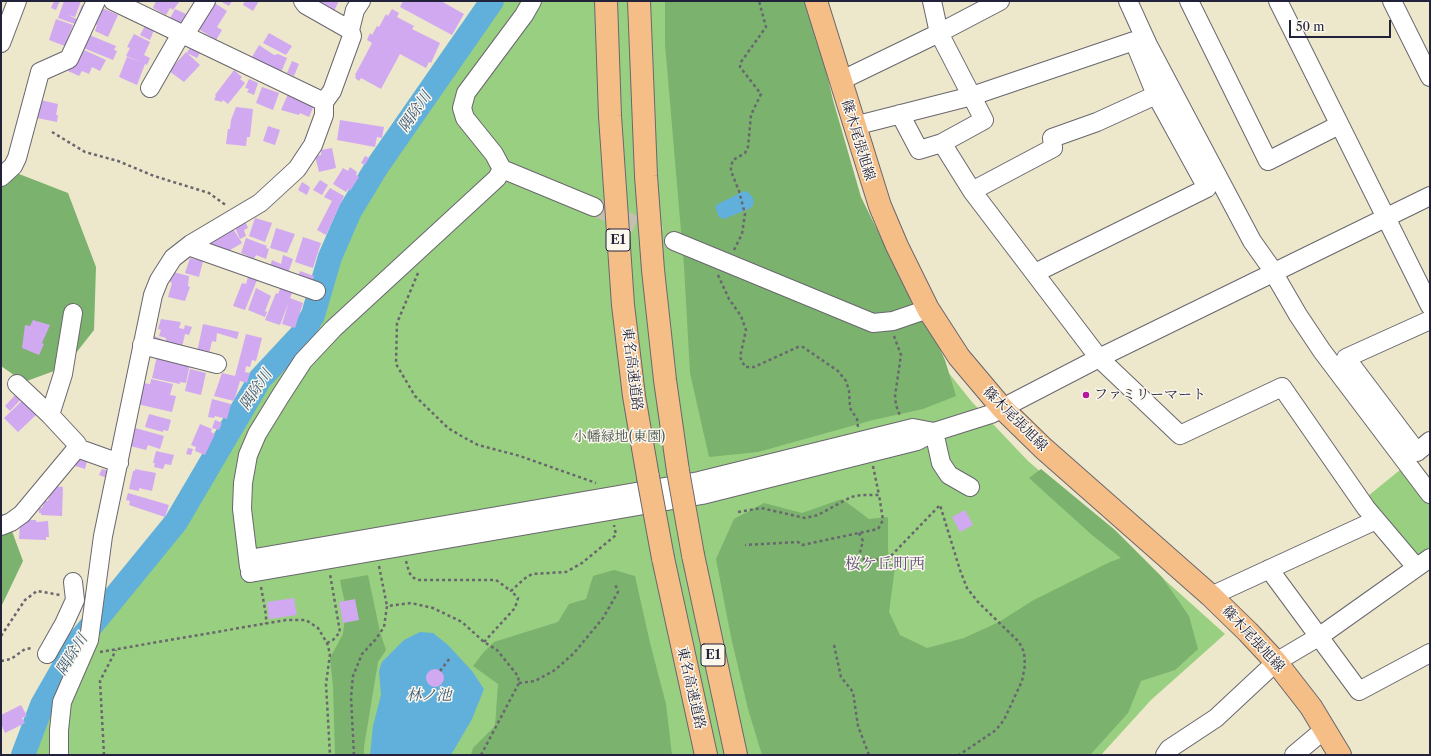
<!DOCTYPE html>
<meta charset="utf-8">
<style>
body{margin:0}
#map{position:relative;width:1431px;height:756px;overflow:hidden;background:#ede7cc;font-family:"Libre Caslon Text",serif}
canvas{display:block}
.frame{position:absolute;inset:0;border:2px solid #22223b;pointer-events:none}
.scale{position:absolute;left:1289px;top:20px;width:102px;height:18px;box-sizing:border-box;border:2px solid #22223b;border-top:0;padding-left:5px;font-size:12px;line-height:14px;white-space:nowrap;color:#22223b;-webkit-text-stroke:3px #fbf7ec;paint-order:stroke}
</style>
<div id="map">
<canvas width="1431" height="756"></canvas>
<div class="frame"></div>
<div class="scale">50 m</div>
</div>
<script>
const context = document.querySelector('canvas').getContext('2d');
context.lineJoin = 'round';
function paint(path, color) { context.fillStyle = color; context.fill(path, 'evenodd'); }
const poly = rows => new Path2D(rows.map(r => 'M' + r).join(''));
function strokePath(path, color, width, dash) { context.strokeStyle = color; context.lineWidth = width; context.lineCap = dash ? 'butt' : 'round'; context.setLineDash(dash || []); context.stroke(path); }
function drawText(font, color, halo, rows, align = 'center') {
  context.font = font + ' "Libre Caslon Text","Noto Serif JP",serif'; context.lineWidth = 3; context.setLineDash([]); context.textBaseline = 'middle'; context.strokeStyle = halo; context.fillStyle = color; for (const [text, x, y, turn = 0] of rows) {
    context.save(); context.translate(x, y); context.rotate((+turn || 0) * Math.PI / 180); context.textAlign = isNaN(turn) ? turn : align; if (halo) context.strokeText(text, 0, 0); context.fillText(text, 0, 0); context.restore();
  }
}
paint(poly([
 [489,1,801,1,852,187,940,362,972,402,1028,461,1118,538,1225,634,1151,700,1101,755,27,755,46,705,100,606,171,529,267,375,326,313,320,288,321,261,345,211,385,147],
 [1400,470,1430,506,1430,553,1421,559,1368,496]
]), '#99cf80');
paint(poly([
 [665,1,809,1,833,100,861,197,890,256,916,298,945,360,956,396,923,409,873,420,758,452,709,457,690,373,684,266,665,44],
 [1,167,68,193,96,267,94,330,65,367,24,382,1,366],
 [1041,469,1115,530,1162,577,1189,616,1198,649,1175,670,1141,681,1128,713,1090,755,762,755,748,709,731,637,716,559,734,519,764,503,802,513,842,499,869,519,888,517,888,552,895,567,889,612,900,635,927,648,964,638,999,622,1032,601,1110,562,1121,558,1092,535,1029,478],
 [1,514,6,515,23,561,1,607],
 [614,570,635,576,650,643,666,704,672,755,471,755,473,748,495,726,498,684,473,666,483,653,494,642,558,622,569,604,586,599,593,576],
 [368,575,380,632,386,650,378,662,364,747,364,755,335,755,333,686,330,658,343,634,346,608,340,580]
]), '#7ab26e');
paint(poly([
 [744,191,748,192,753,198,754,203,751,208,724,219,719,217,715,207,718,204],
 [420,632,433,633,448,645,472,671,484,689,472,719,451,755,370,755,373,726,381,695,379,671,382,662,404,640]
]), '#61b0dc');
strokePath(poly([
 [23,755,42,705,78,642,176,522,260,379,301,335,313,315,330,257,350,211,376,168,492,1]
]), '#61b0dc', 24);
paint(poly([
 [54,1,60,1,56,10,51,8],
 [64,1,81,1,75,17,68,15,77,19,75,24,58,18],
 [156,1,180,1,173,10,170,8,166,15,153,8],
 [220,1,232,1,229,6],
 [245,1,259,1,253,11,243,5],
 [312,1,339,1,333,13],
 [403,1,441,1,464,14,452,35,400,7],
 [213,2,227,11,217,27,222,30,216,40,197,28],
 [82,5,88,7,85,17,78,15],
 [100,7,118,15,108,37,95,31,97,25,94,24],
 [175,9,186,14,180,25,169,20],
 [392,9,399,13,397,17,414,26,412,29,440,43,431,63,429,62,426,68,400,54,381,89,361,78,359,81,355,78,356,76,355,75,372,43,367,40,370,33,372,35,377,26,379,27,386,14,388,16],
 [56,19,73,25,65,46,49,40],
 [145,26,154,30,150,40,140,35],
 [269,33,292,46,286,55,263,43],
 [87,34,116,46,114,50,117,51,113,60,81,47],
 [134,34,150,42,144,55,150,58,147,65,145,64,137,85,119,77,127,57,143,63,126,56,130,48,127,47],
 [259,45,274,55,278,54,287,58,280,75,251,59],
 [190,47,200,53,197,58,187,53],
 [84,50,106,60,100,71,92,67,89,74,82,71,79,76,68,71,75,57,79,59],
 [186,52,200,65,184,82,169,71],
 [292,61,299,64,294,76,287,73],
 [234,70,242,77,240,79,245,83,228,104,223,100,222,102,214,100,216,96,215,95],
 [249,79,258,83,254,95,247,92,249,89,245,88],
 [262,87,279,93,273,110,256,103],
 [288,94,314,105,309,117,300,113,299,115,281,110],
 [36,99,58,104,56,115,58,115,57,122,32,117],
 [236,107,253,109,250,137,247,137,246,146,226,144,228,129,230,129,231,120],
 [340,120,384,127,382,138,377,137,375,147,337,140],
 [268,126,280,130,275,145,263,141],
 [332,148,336,168,319,172,315,156,321,155,321,150],
 [365,156,369,158,365,165,361,163],
 [350,167,357,172,356,175,359,177,350,191,348,189,346,192,333,184,343,168,348,171],
 [320,180,328,185,322,195,313,190],
 [302,182,310,187,307,195,298,190],
 [330,188,344,196,326,235,317,230,332,201,324,197],
 [255,218,272,223,265,242,249,236],
 [244,219,248,228,244,230,246,236,240,239,233,223],
 [232,227,242,243,220,256,212,251,207,242],
 [276,228,295,234,287,253,270,248],
 [303,237,321,243,313,268,295,262],
 [246,238,267,246,266,248,269,249,266,259,256,255,254,259,241,253],
 [283,255,293,259,287,276,269,270,272,260,281,264],
 [190,258,203,261,199,277,185,273],
 [169,271,189,276,188,286,190,287,185,301,168,297,172,283,170,282,171,277],
 [300,271,314,276,311,285,297,280],
 [248,277,257,280,245,310,233,306,242,283,246,284],
 [281,286,293,291,290,298,303,303,295,328,282,324,289,302,280,325,265,320,276,293,278,294],
 [256,288,271,296,265,311,267,312,265,317,248,310],
 [161,319,181,322,179,328,184,329,185,325,192,327,189,335,185,334,182,347,165,343,166,338,159,336,161,330,158,329],
 [33,320,50,325,42,343,44,344,39,355,22,348,25,325,30,326],
 [203,324,239,332,237,339,217,333,216,342,212,341,209,354,197,352],
 [246,334,262,338,256,361,252,360,250,367,246,366,245,372,250,373,247,383,240,381,234,401,214,396,222,373,235,376],
 [154,336,164,340,162,346,152,342],
 [157,356,190,364,186,383,180,382,180,384,152,378],
 [190,369,206,373,201,395,185,391],
 [151,379,173,384,170,395,176,396,172,412,137,404,143,383,150,384],
 [18,392,23,397,10,411,5,406],
 [24,399,37,414,18,432,4,418],
 [212,399,231,404,227,419,215,416,214,418,208,417],
 [149,414,171,420,168,431,163,430,163,432,145,427],
 [215,420,222,423,219,430,212,428],
 [200,424,212,429,211,432,215,434,205,455,195,451,196,447,191,445],
 [135,428,164,436,160,449,148,445,146,450,130,446],
 [188,448,193,449,191,455,186,454],
 [156,451,174,455,171,465,165,464,163,469,154,467,155,463,153,463],
 [81,455,88,458,85,469,72,465],
 [102,469,112,472,110,479,99,475],
 [135,469,156,473,152,491,139,488,139,491,129,489,133,471,135,471],
 [53,486,63,487,62,516,41,515,41,513,39,513,39,508,42,508,45,501,48,501,51,490],
 [128,493,169,505,165,517,129,505,130,501,126,500],
 [965,510,973,525,960,532,952,517],
 [30,520,36,520,36,522,48,521,49,537,46,537,46,540,19,539,20,523],
 [294,598,297,615,269,619,267,602],
 [355,599,359,620,343,623,339,602],
 '426 678a9 9 0 1 1 18 0a9 9 0 1 1-18 0Z',
 [21,705,27,716,22,718,25,723,5,733,1,724,1,715]
]), '#d1a9f0');
strokePath(poly([
 [594,207,674,241]
]), '#c4c0af', 18, [18, 9]);
const minor = poly([
 [113,1,324,102],
 [303,1,306,5,350,30],
 [532,1,524,15,466,93,462,108,465,118,494,154,502,169,594,207],
 [1128,1,1148,45,1252,241,1269,265,1298,315,1322,351,1430,494],
 [1189,1,1268,161,1339,125],
 [1278,1,1430,306],
 [1392,1,1430,77],
 [184,36,206,1],
 [1,43,17,1],
 [840,81,939,33,1000,1],
 [150,88,181,34],
 [900,114,919,150,942,143,984,120,939,33,932,1],
 [854,126,972,96,1134,41,1156,95,1207,188,1035,273],
 [942,143,972,191,1099,358,1180,435,1282,387,1366,508,1416,567],
 [1,177,13,166,17,158,40,72,69,59,96,1],
 [972,191,1053,148,1052,138,1097,122,1156,95],
 [674,241,873,323,893,321,928,309],
 [191,244,194,248,316,291],
 [1430,320,1346,358,1417,452,1430,441],
 [142,345,217,364],
 [17,384,50,415,77,444,77,448],
 [50,415,63,374,73,313],
 [970,487,949,475,941,463,934,432,991,414,1099,358,1430,196],
 [1,526,11,522,22,514,77,448,119,463],
 [249,559,699,481,913,428,934,432],
 [249,567,242,509,243,483,248,455,257,434,281,395,303,361,333,329,497,178,502,169],
 [1269,569,1359,691,1430,653],
 [250,573,702,495,917,441,934,432],
 [1211,596,1376,520],
 [47,654,64,624,75,600,73,582],
 [59,755,59,730,62,702,89,640,103,536,153,295,159,280,173,258,191,244,260,203,297,169,313,145,324,115,324,102,332,91,352,36,350,30,355,10,361,1],
 [1165,755,1169,749,1216,718,1276,662,1320,636,1430,558],
 [1294,755,1325,729]
]);
const major = poly([
 [816,1,880,206,897,246,928,309,959,357,1002,408,1043,448,1211,596,1248,632,1276,662,1311,707,1340,755]
]);
const highway = poly([
 [606,1,610,116,623,305,634,396,648,477],
 [639,1,646,176,653,270,665,380,678,471],
 [693,555,736,755],
 [663,558,706,755]
]);
strokePath(minor, '#69676e', 20);
strokePath(major, '#69676e', 24);
strokePath(highway, '#69676e', 24);
strokePath(poly([
 [52,132,85,152,118,161,154,176,209,193,227,206],
 [734,250,742,234,745,214,739,191,731,171,731,166,733,160,745,153,748,147,751,115,761,94,740,67,741,62,766,27,759,1],
 [418,273,397,323,396,364,415,396,448,428,463,437,478,445,520,456,596,483],
 [718,275,729,299,741,316,746,330,740,357,745,367,754,367,798,347,803,347,838,371,846,381,849,391,850,408,857,419,858,427],
 [894,336,901,355,895,396,896,405,900,416],
 [873,466,879,495],
 [738,512,761,508,805,518,818,515,851,497,861,495,879,495,883,520,878,529,802,545,798,542,745,545],
 [859,533,863,541,859,556,861,559,887,560,940,505,960,570,967,588,978,602,1019,642,1024,652,1025,665,1022,681,1004,720,996,730,959,755],
 [406,561,409,572,412,577,418,580,496,580,511,591],
 [379,566,387,606],
 [261,587,266,615,266,624],
 [1,636,25,600,37,591,60,595],
 [484,642,515,608,518,598,511,591,524,579,532,574,566,572,582,563,616,535,614,525],
 [327,643,333,640,340,632,330,574],
 [834,645,841,677,853,692,858,726,869,755],
 [100,652,286,620,306,620,318,628,327,643,330,654,326,684,330,755],
 [1,661,11,659,25,649,33,648],
 [440,671,450,658],
 [519,683,535,681,555,670,574,653,603,618,618,592,615,584],
 [104,755,100,681,116,650],
 [354,755,351,697,353,676,362,654,376,639,384,627,387,606,411,603,433,608,462,622,484,642,497,650,518,676,519,683,481,755]
]), '#69676e', 2.5, [3, 3]);
strokePath(minor, '#fff', 18);
strokePath(major, '#f6be87', 22);
strokePath(highway, '#f6be87', 22);
const highwayBridge = poly([
 [678,471,693,555],
 [648,477,663,558]
]);
strokePath(highwayBridge, '#69676e', 24, []);
strokePath(highwayBridge, '#f6be87', 22);
for (const [x, y, r, color] of [
 [1086,395,4,"#b5179e"]
]) { const dot = new Path2D(); dot.arc(x, y, r, 0, 2 * Math.PI); context.fillStyle = color; context.fill(dot); strokePath(dot, '#fbf7ec', 1.5); }
for (const [x, y, w] of [
 [618,240,24],
 [713,655,24]
]) { const box = new Path2D(); box.roundRect(x - w / 2, y - 11, w, 22, 3); context.fillStyle = '#fbf7ec'; context.fill(box); strokePath(box, '#22223b', 1); }
drawText('bold 13px', '#22223b', null, [
 ["E1",618,240],
 ["E1",713,655]
]);
drawText('14px', '#22223b', '#fbf7ec', [
 ["篠木尾張旭線",858,140,73],
 ["東名高速道路",632,369,83],
 ["篠木尾張旭線",1015,419,45],
 ["篠木尾張旭線",1253,639,47],
 ["東名高速道路",691,688,77]
]);
drawText('14px', '#22223b', '#fbf7ec', [
 ["ファミリーマート",1094,395]
], 'left');
drawText('14px', '#465650', '#fbf7ec', [
 ["小幡緑地(東園)",619,437]
]);
drawText('italic 15px', '#3b5b7b', '#fbf7ec', [
 ["隅除川",415,112,-55],
 ["隅除川",256,390,-56],
 ["隅除川",72,655,-58],
 ["林ノ池",429,696]
]);
drawText('16px', '#5f517a', '#fbf7ec', [
 ["桜ケ丘町西",885,564]
]);
</script>
